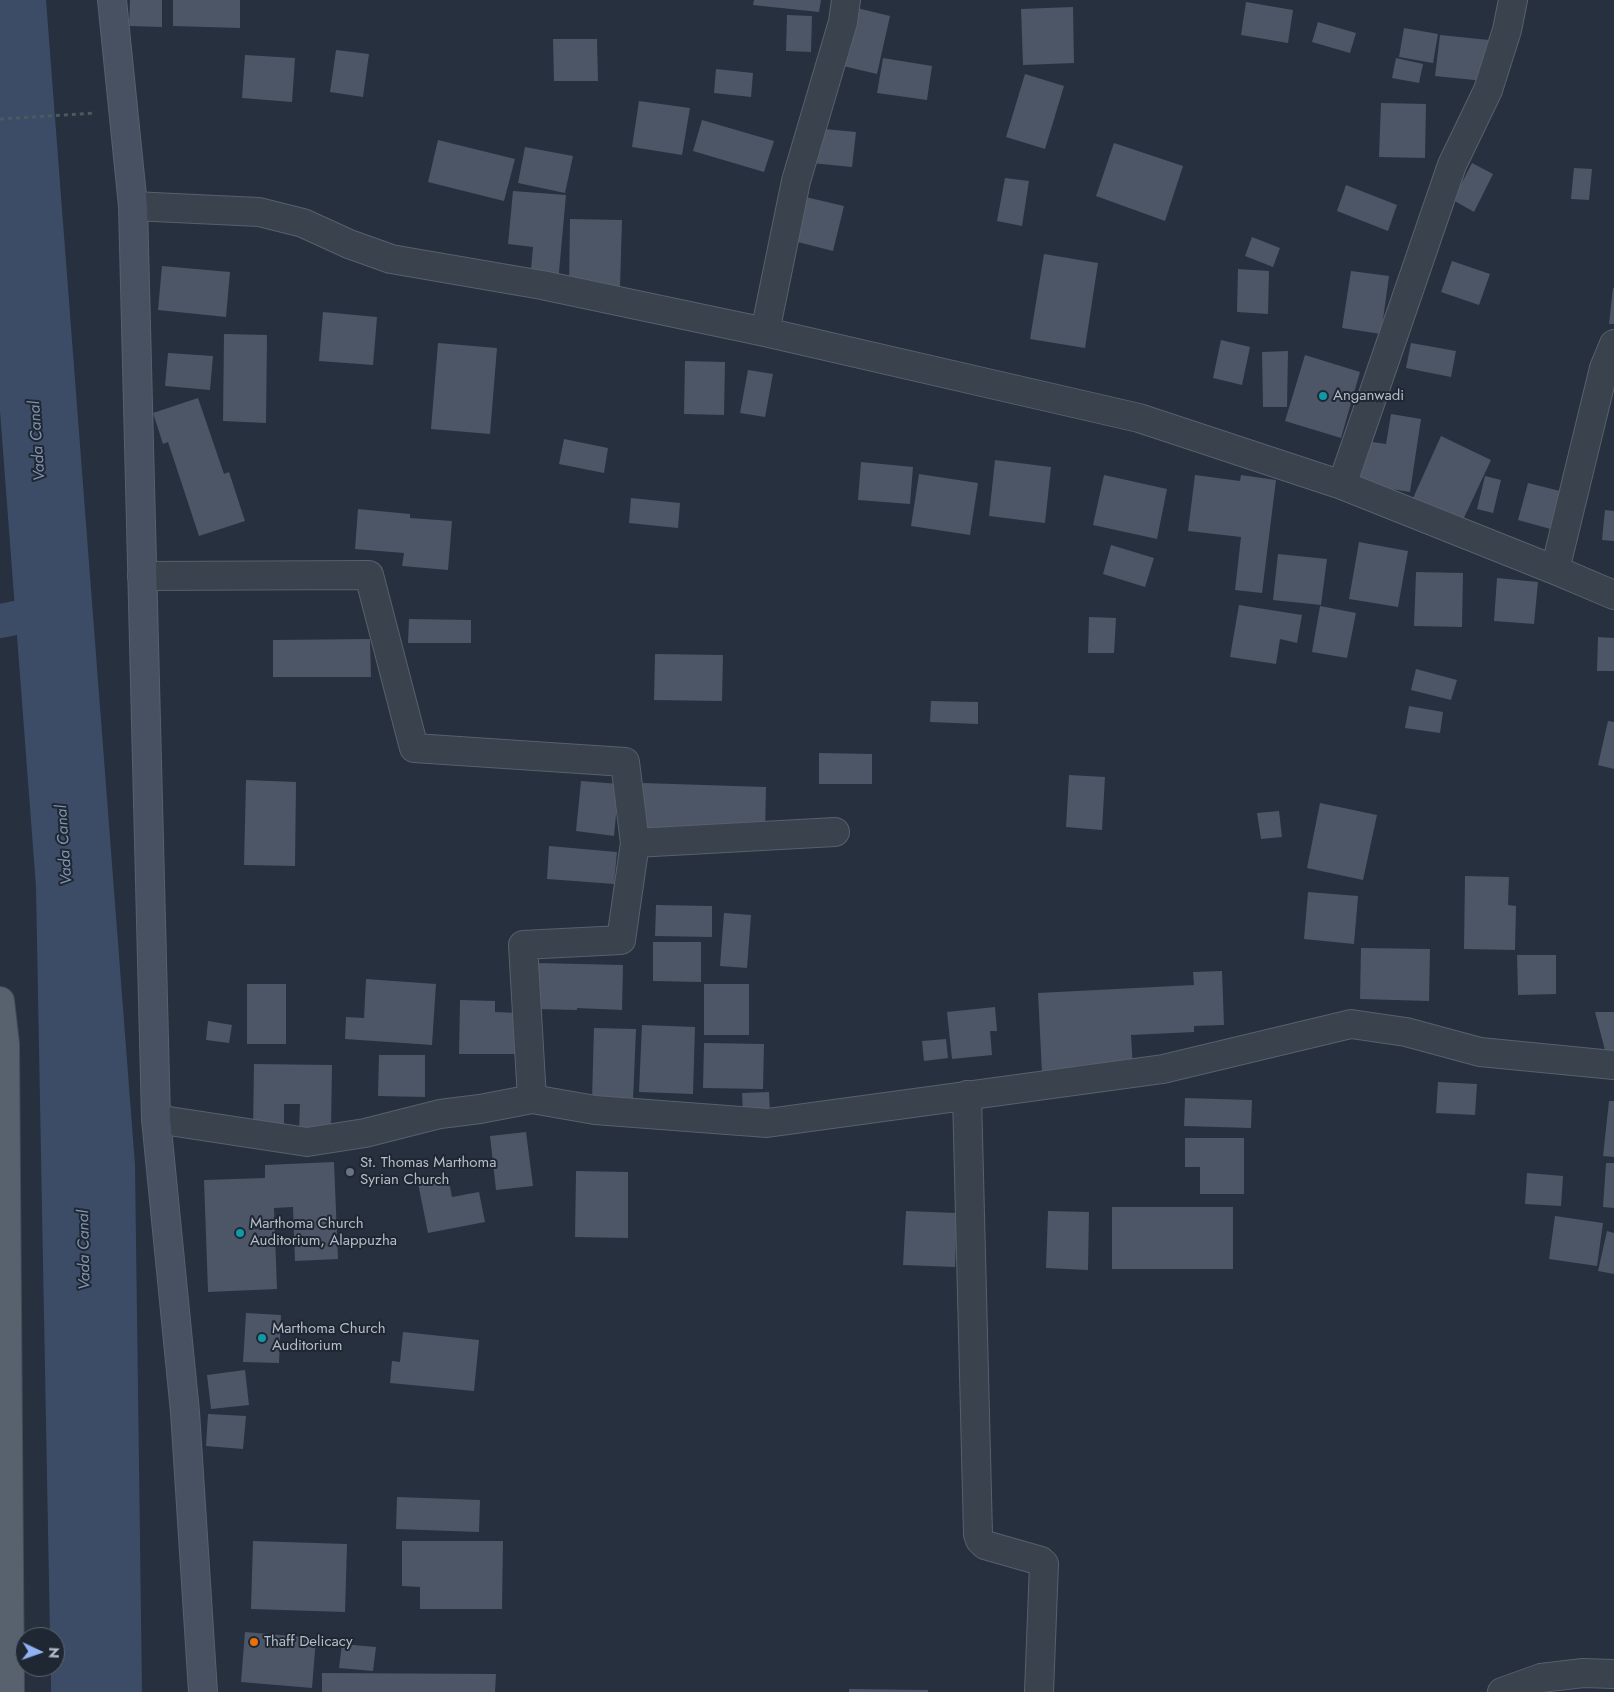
<!DOCTYPE html>
<style>
body{margin:0}
#map{position:relative;width:1614px;height:1692px;overflow:hidden;background:#26303e;font-family:Jost,sans-serif}
canvas{display:block}
.north{position:absolute;left:15px;top:1627px;width:50px;height:50px;box-sizing:border-box;background:#1f2733;border:1px solid #5b636f;border-radius:50%;rotate:93deg;font-size:14px;font-weight:700;line-height:20px;text-align:center;color:#b6bdc9}
.north::after{content:'';display:block;margin:auto;width:18px;height:22px;background:#92b3f3;clip-path:polygon(50% 0,100% 100%,50% 72%,0 100%)}
</style>
<div id="map">
<canvas width="1614" height="1692"></canvas>
<div class="north">N</div>
</div>
<script>
const context = document.querySelector('canvas').getContext('2d');
context.lineJoin = 'round';
function paint(path, color) { context.fillStyle = color; context.fill(path, 'evenodd'); }
const poly = rows => new Path2D(rows.map(r => 'M' + r).join(''));
function strokePath(path, color, width, dash) { context.strokeStyle = color; context.lineWidth = width; context.lineCap = dash ? 'butt' : 'round'; context.setLineDash(dash || []); context.stroke(path); }
function drawText(font, color, halo, rows, align = 'center') {
  context.font = font + ' Jost,sans-serif'; context.lineWidth = 4; context.setLineDash([]); context.textBaseline = 'middle'; context.strokeStyle = halo; context.fillStyle = color; for (const [text, x, y, turn = 0] of rows) {
    context.save(); context.translate(x, y); context.rotate((+turn || 0) * Math.PI / 180); context.textAlign = isNaN(turn) ? turn : align; if (halo) context.strokeText(text, 0, 0); context.fillText(text, 0, 0); context.restore();
  }
}
paint(poly([
 [0,0,46,0,135,1165,142,1692,51,1692,51,1667,55,1667,55,1637,50,1637,36,887,0,411]
]), '#3d4c66');
strokePath(poly([
 [0,621,50,611]
]), '#3d4c66', 34);
paint(poly([
 [130,0,162,0,162,27,129,26],
 [173,0,240,0,240,28,173,26],
 [754,0,821,0,819,12,753,5],
 [1246,2,1293,10,1288,43,1241,35],
 [853,7,890,16,877,74,839,65],
 [1073,7,1074,63,1023,65,1021,9],
 [787,15,812,16,811,52,786,51],
 [1318,22,1356,33,1350,53,1312,42],
 [1404,28,1438,34,1433,63,1399,57],
 [1440,35,1489,40,1484,81,1435,76],
 [553,39,597,39,598,81,554,81],
 [336,50,369,54,363,97,330,92],
 [245,55,295,58,292,102,242,98],
 [883,58,932,66,927,100,877,93],
 [1396,58,1423,64,1419,83,1392,78],
 [716,69,753,73,751,97,714,93],
 [1025,74,1064,86,1045,149,1006,137],
 [639,101,690,108,682,155,632,147],
 [1381,103,1426,104,1425,158,1379,157],
 [702,120,774,141,764,172,693,151],
 [814,128,856,132,852,167,811,163],
 [438,140,515,159,504,201,428,182],
 [1114,143,1183,166,1165,221,1096,196],
 [525,147,573,156,565,193,518,183],
 [1472,163,1493,174,1474,212,1453,200],
 [1574,168,1592,169,1589,200,1571,199],
 [1005,178,1029,181,1022,226,997,221],
 [1346,185,1397,205,1388,231,1337,211],
 [513,191,566,195,558,283,530,281,533,247,508,244],
 [797,195,844,206,833,251,786,239],
 [570,219,622,220,620,288,569,287],
 [1252,237,1280,248,1273,267,1245,256],
 [1044,254,1098,263,1085,348,1030,339],
 [1452,261,1490,274,1479,305,1441,292],
 [162,266,230,272,226,317,158,310],
 [1238,269,1269,271,1268,314,1237,312],
 [1351,271,1389,276,1381,334,1342,328],
 [1613,288,1614,288,1614,324,1609,324],
 [323,312,377,317,373,365,319,361],
 [224,334,267,335,266,423,223,421],
 [1221,340,1250,347,1242,385,1213,378],
 [438,343,497,348,490,434,431,429],
 [1411,343,1456,351,1451,377,1406,368],
 [1288,351,1287,407,1263,407,1262,352],
 [168,353,213,356,210,390,165,386],
 [1305,355,1360,372,1341,438,1285,421],
 [685,361,725,362,724,415,684,414],
 [748,370,773,374,765,417,740,413],
 [198,398,224,474,229,472,245,521,199,536,168,442,163,444,153,413],
 [1391,414,1421,419,1410,492,1359,484,1366,441,1386,444],
 [1441,436,1491,460,1462,522,1413,498],
 [564,439,608,448,604,473,559,464],
 [995,460,1051,467,1045,523,989,516],
 [861,462,913,467,910,504,858,500],
 [919,474,978,483,970,535,911,526],
 [1104,475,1167,489,1157,539,1093,525],
 [1195,475,1240,481,1241,475,1276,480,1262,593,1235,590,1241,537,1188,531],
 [1485,476,1501,480,1493,513,1477,509],
 [1528,483,1564,492,1554,530,1518,520],
 [631,498,680,503,678,528,629,523],
 [358,509,410,514,410,518,452,521,448,570,402,566,404,553,355,549],
 [1605,510,1614,511,1614,541,1602,540],
 [1359,542,1408,551,1398,607,1349,599],
 [1111,545,1154,558,1145,587,1103,574],
 [1278,554,1327,559,1321,605,1273,600],
 [1416,572,1463,573,1462,627,1414,626],
 [1497,578,1538,582,1534,624,1494,621],
 [1239,605,1302,615,1297,643,1280,639,1276,664,1230,657],
 [1320,606,1356,613,1347,658,1312,652],
 [1089,617,1116,618,1114,653,1088,653],
 [409,619,471,620,471,643,408,643],
 [1598,637,1614,638,1614,671,1597,671],
 [370,639,371,677,273,677,273,640],
 [655,654,723,655,722,701,654,700],
 [1416,669,1457,680,1451,700,1411,690],
 [931,701,978,702,978,724,930,722],
 [1409,706,1443,712,1440,733,1405,728],
 [1608,721,1614,722,1614,769,1598,765],
 [819,753,872,754,872,784,819,784],
 [1069,775,1105,777,1102,830,1066,827],
 [246,780,296,782,295,866,244,865],
 [581,781,619,784,614,836,576,831],
 [643,783,766,787,765,832,642,829],
 [1320,803,1377,815,1363,880,1307,868],
 [1279,811,1282,837,1261,839,1257,813],
 [549,846,617,852,614,884,547,879],
 [1465,876,1509,877,1508,905,1516,906,1515,950,1464,949],
 [1308,892,1358,896,1354,944,1304,939],
 [656,905,712,906,712,937,655,936],
 [724,913,751,915,747,968,720,966],
 [653,942,701,942,701,982,653,981],
 [1361,948,1430,949,1429,1001,1360,999],
 [1517,955,1556,955,1556,994,1518,995],
 [536,963,623,965,622,1010,577,1008,577,1010,535,1009],
 [1222,971,1224,1025,1194,1026,1194,1032,1131,1035,1133,1069,1042,1073,1038,993,1194,985,1193,972],
 [366,979,436,984,432,1045,345,1039,346,1017,364,1018],
 [247,984,286,984,286,1044,247,1044],
 [704,984,749,984,749,1035,704,1035],
 [460,1000,495,1001,495,1012,519,1013,518,1054,459,1054],
 [995,1007,997,1031,990,1031,992,1055,952,1059,947,1012],
 [1595,1012,1614,1012,1614,1054,1606,1054],
 [208,1021,232,1025,229,1043,206,1040],
 [642,1025,695,1027,693,1094,639,1092],
 [594,1028,636,1029,633,1101,592,1100],
 [946,1039,948,1058,924,1061,922,1041],
 [704,1043,764,1044,763,1089,703,1088],
 [379,1055,425,1055,425,1097,378,1096],
 [254,1064,332,1065,331,1131,299,1131,300,1104,284,1104,284,1130,253,1130],
 [1438,1082,1477,1084,1475,1115,1436,1113],
 [769,1092,770,1112,743,1114,742,1093],
 [1185,1098,1252,1100,1251,1128,1184,1126],
 [1609,1101,1614,1101,1614,1157,1603,1156],
 [526,1132,533,1186,496,1190,490,1136],
 [1185,1138,1244,1138,1244,1194,1200,1194,1200,1167,1185,1167],
 [334,1162,338,1259,295,1261,293,1207,274,1208,277,1289,208,1292,204,1180,265,1178,265,1165],
 [1606,1163,1614,1163,1614,1208,1603,1207],
 [576,1171,628,1172,628,1238,575,1237],
 [1527,1173,1563,1176,1561,1206,1525,1204],
 [448,1177,452,1197,479,1192,485,1222,428,1233,418,1183],
 [1112,1207,1233,1207,1233,1269,1112,1269],
 [906,1211,957,1213,955,1267,903,1265],
 [1048,1211,1089,1212,1088,1270,1046,1268],
 [1555,1216,1603,1223,1597,1266,1549,1259],
 [1607,1231,1614,1233,1614,1274,1598,1271],
 [246,1313,281,1315,279,1363,243,1362],
 [403,1332,479,1340,474,1391,390,1383,392,1361,400,1362],
 [245,1370,249,1405,211,1409,207,1375],
 [208,1414,246,1416,243,1449,206,1446],
 [397,1497,480,1500,479,1532,396,1529],
 [253,1541,347,1544,345,1612,251,1609],
 [402,1541,503,1541,502,1609,420,1609,420,1587,402,1586],
 [245,1632,316,1638,312,1688,241,1682],
 [342,1644,376,1647,373,1671,339,1668],
 [322,1673,496,1674,495,1692,322,1692],
 [849,1689,928,1690,928,1692,849,1692]
]), '#4c5667');
const street = poly([
 [133,206,259,212,303,223,349,244,391,259,542,285,765,332,1139,418,1342,485,1555,570,1614,595],
 [765,332,796,181,843,22,846,0],
 [1342,485,1452,165,1488,90,1507,30,1513,0],
 [1555,570,1604,368,1614,344],
 [142,576,369,575,414,748,625,762,635,843],
 [967,1095,978,1534,980,1540,985,1545,1041,1561,1044,1564,1039,1692],
 [532,1099,523,945,621,940,635,843,835,832],
 [156,1119,307,1142,365,1133,440,1114,480,1109,532,1099,595,1110,767,1123,1163,1069,1351,1024,1406,1032,1480,1052,1614,1065],
 [1502,1692,1541,1678,1583,1673,1614,1674]
]);
const secondary = poly([
 [112,0,133,206,156,1119,185,1412,203,1692]
]);
const primary = poly([
 [0,1001,5,1044,10,1692]
]);
strokePath(street, '#58606c', 30);
strokePath(secondary, '#58606c', 30);
strokePath(primary, '#434b57', 30);
strokePath(poly([
 [0,119,94,113]
]), '#485b5e', 3, [4, 4]);
strokePath(street, '#3a424e', 28);
strokePath(secondary, '#485161', 28);
strokePath(primary, '#58616e', 28);
for (const [x, y, r, color] of [
 [1323,396,5,"#0f9aa8"],
 [350,1172,5,"#6b7280"],
 [240,1233,5,"#0f9aa8"],
 [262,1338,5,"#0f9aa8"],
 [254,1642,5,"#e8710a"]
]) { const dot = new Path2D(); dot.arc(x, y, r, 0, 2 * Math.PI); context.fillStyle = color; context.fill(dot); strokePath(dot, '#1f2733', 2); }
drawText('15px', '#b6bdc9', '#1f2733', [
 ["Anganwadi",1333,396],
 ["St. Thomas Marthoma",360,1163],
 ["Syrian Church",360,1180],
 ["Marthoma Church",250,1224],
 ["Auditorium, Alappuzha",250,1241],
 ["Marthoma Church",272,1329],
 ["Auditorium",272,1346],
 ["Thaff Delicacy",264,1642]
], 'left');
drawText('italic 16px', '#7f92af', '#1f2733', [
 ["Vada Canal",38,441,-94],
 ["Vada Canal",65,845,-94],
 ["Vada Canal",85,1250,-91]
]);
</script>
